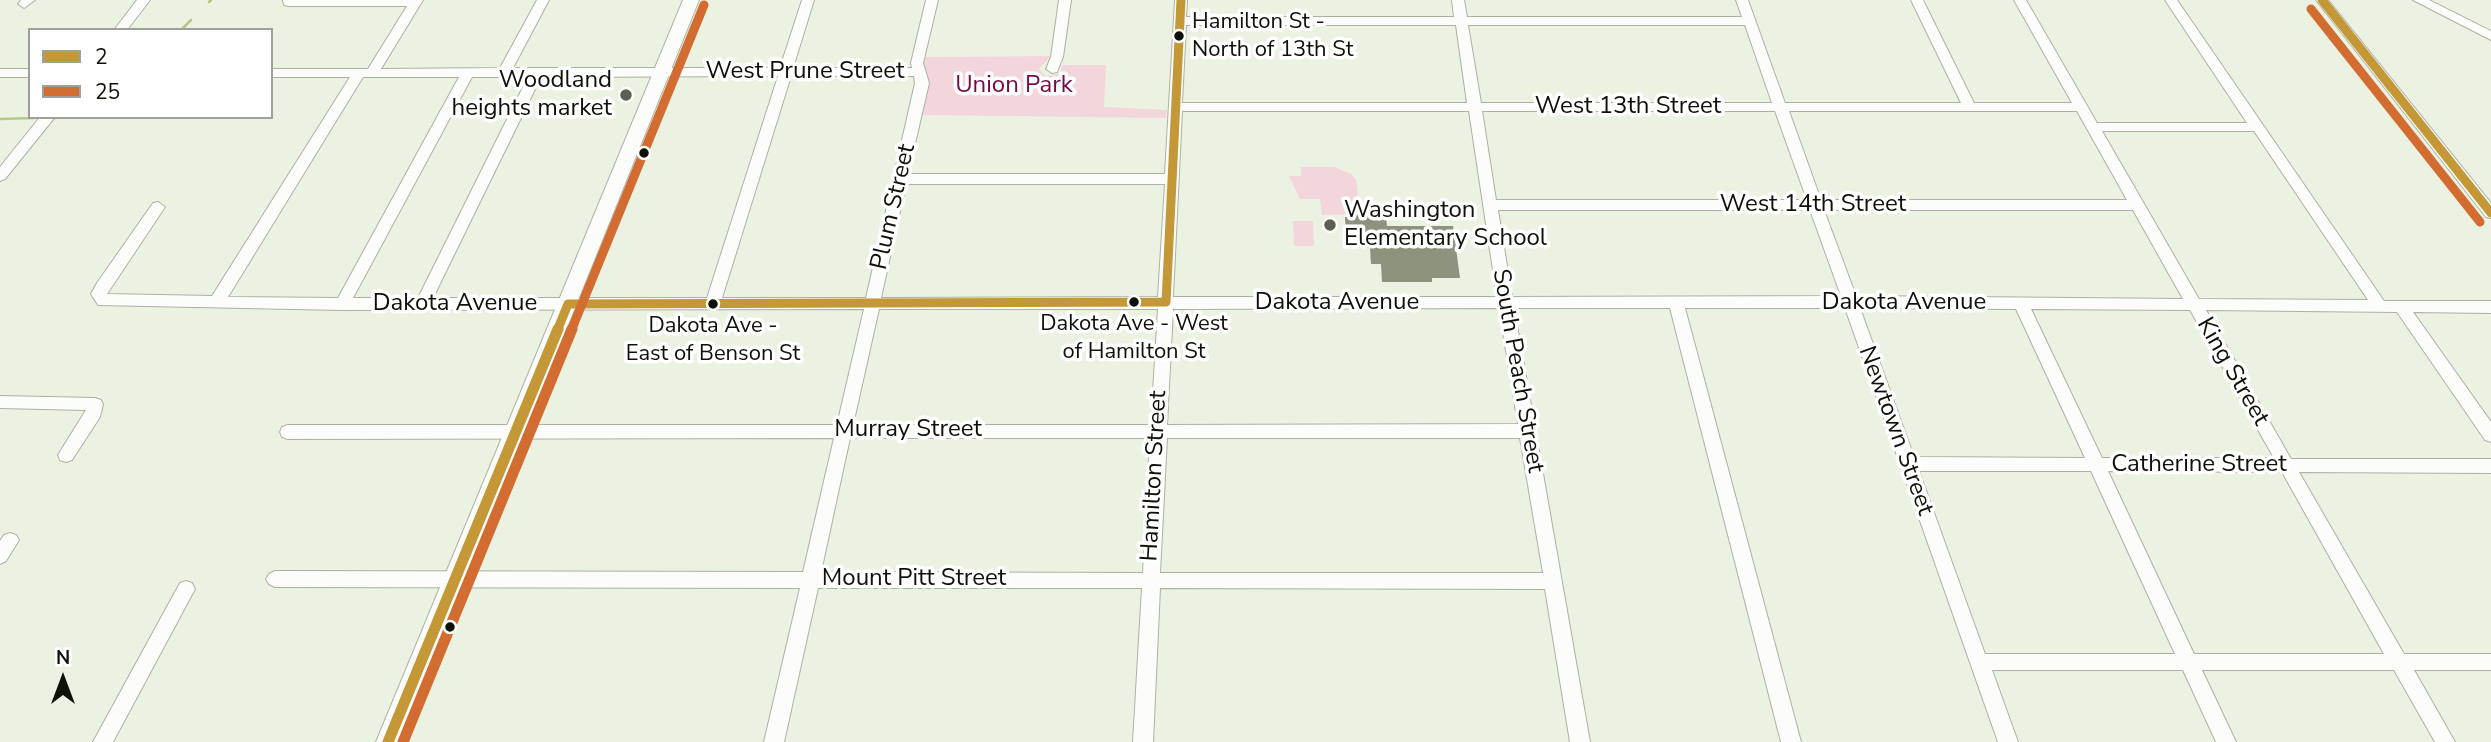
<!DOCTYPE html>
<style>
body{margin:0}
#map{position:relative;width:2491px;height:742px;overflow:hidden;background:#ecf2e2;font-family:"Nunito Sans",sans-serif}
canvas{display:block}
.legend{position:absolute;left:28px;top:28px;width:245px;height:91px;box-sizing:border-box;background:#fff;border:2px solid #9fa09c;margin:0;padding:9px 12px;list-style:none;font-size:21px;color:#0e1108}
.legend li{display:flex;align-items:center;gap:14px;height:35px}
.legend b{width:35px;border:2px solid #9fa09c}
.north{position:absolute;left:28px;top:644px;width:70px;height:70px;-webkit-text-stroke:5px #fff;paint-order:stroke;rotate:0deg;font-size:19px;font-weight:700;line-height:28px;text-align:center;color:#0e1108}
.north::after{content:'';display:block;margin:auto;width:24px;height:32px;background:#0e1108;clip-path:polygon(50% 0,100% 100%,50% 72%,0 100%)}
</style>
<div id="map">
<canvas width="2491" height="742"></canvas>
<ul class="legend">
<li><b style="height:9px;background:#c49737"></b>2</li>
<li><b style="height:9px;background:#d36c31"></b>25</li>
</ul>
<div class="north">N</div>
</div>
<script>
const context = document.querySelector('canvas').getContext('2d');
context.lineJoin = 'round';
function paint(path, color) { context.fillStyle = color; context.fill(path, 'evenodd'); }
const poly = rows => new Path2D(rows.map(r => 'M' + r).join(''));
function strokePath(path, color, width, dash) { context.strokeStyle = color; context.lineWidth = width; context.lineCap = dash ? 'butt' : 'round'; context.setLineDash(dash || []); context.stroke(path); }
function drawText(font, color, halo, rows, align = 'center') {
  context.font = font + ' "Nunito Sans",sans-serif'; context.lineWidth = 7; context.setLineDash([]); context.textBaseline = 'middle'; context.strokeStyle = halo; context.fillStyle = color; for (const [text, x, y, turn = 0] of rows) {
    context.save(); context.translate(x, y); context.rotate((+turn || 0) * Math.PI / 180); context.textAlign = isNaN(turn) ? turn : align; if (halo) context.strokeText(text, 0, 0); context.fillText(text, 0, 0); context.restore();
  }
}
paint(poly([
 [1051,56,1039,69,1045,76,1060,74,1062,65,1106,65,1104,107,1167,110,1166,118,920,115,928,78,922,57],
 [1301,167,1334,167,1351,174,1356,179,1359,203,1352,203,1353,214,1322,215,1320,199,1300,199,1289,176,1301,176],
 [1293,221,1313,221,1314,246,1294,246]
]), '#f2d6dc');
strokePath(poly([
 [209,2,211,0],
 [181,30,191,20],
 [0,119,34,118]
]), '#b4c988', 2.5);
paint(poly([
 [1356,206,1385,207,1387,226,1453,226,1460,278,1432,278,1432,282,1382,282,1381,264,1371,264,1370,248,1351,248,1351,238,1346,238,1345,217,1356,217]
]), '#8d937f');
const minor = poly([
 [21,0,35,0,24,8,18,4,21,0],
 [137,0,150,0,127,30,114,30,137,0],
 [283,0,423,0,381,69,500,68,537,0,549,0,513,68,780,68,802,0,814,0,793,68,912,68,911,63,926,0,938,0,923,63,929,83,908,174,1165,174,1175,0,1187,0,1186,17,1454,17,1452,0,1464,0,1467,17,1742,17,1736,0,1748,0,1785,103,1961,103,1911,0,1923,0,1974,103,2072,103,2014,0,2026,0,2097,123,2247,123,2165,0,2177,0,2384,301,2491,301,2491,313,2413,312,2491,422,2491,442,2485,440,2397,312,2206,310,2291,459,2491,459,2491,473,2299,472,2404,654,2491,654,2491,670,2414,670,2455,742,2435,742,2394,670,2202,670,2236,742,2216,742,2183,670,1992,670,2018,742,1998,742,1845,308,1685,308,1801,742,1781,742,1670,308,1514,308,1590,742,1570,742,1545,589,1160,588,1153,742,1133,742,1142,588,818,588,784,742,764,742,800,588,275,587,269,584,266,579,269,574,275,571,803,572,834,438,288,439,282,437,280,432,282,427,288,425,837,425,864,309,342,310,98,305,91,294,97,283,153,203,158,202,165,207,107,294,212,296,350,77,271,77,271,69,368,69,407,6,288,6,284,5,283,0],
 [1186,25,1456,25,1467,103,1182,103,1186,25],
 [1468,25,1745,25,1772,103,1481,103,1468,25],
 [778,76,707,298,433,298,541,77,778,76],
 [791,76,914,76,915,83,866,298,722,298,791,76],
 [363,77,459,77,338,298,228,297,363,77],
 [472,77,528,77,418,298,353,298,472,77],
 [1182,111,1469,111,1497,297,1173,297,1182,111],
 [1482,111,1775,111,1807,200,1496,200,1482,111],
 [1789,111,2077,111,2127,200,1821,200,1789,111],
 [2102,131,2254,131,2368,300,2199,299,2102,131],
 [906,184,1165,184,1158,297,881,298,906,184],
 [1498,210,1810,210,1841,296,1512,297,1498,210],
 [1824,210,2133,210,2183,299,1856,296,1824,210],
 [1499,308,1518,424,1167,425,1173,309,1499,308],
 [1860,308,2016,309,2085,458,1914,457,1860,308],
 [879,309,1158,309,1151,425,853,425,879,309],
 [2031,309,2190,310,2274,458,2102,458,2031,309],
 [850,438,1150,438,1143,573,821,572,850,438],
 [1167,438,1520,438,1543,573,1160,573,1167,438],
 [1919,471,2091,471,2175,654,1985,654,1919,471],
 [2108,471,2282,472,2384,654,2194,654,2108,471],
 [1059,0,1071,0,1063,57,1057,72,1052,73,1046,69,1051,57,1059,0],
 [2316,0,2328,0,2491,203,2491,218,2486,217,2316,0],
 [2413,0,2429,0,2491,31,2491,40,2413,0],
 [0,69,30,69,30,77,0,77,0,69],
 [40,117,55,117,5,179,0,181,0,167,40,117],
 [0,396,95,398,101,400,103,404,100,417,72,460,66,462,60,460,58,455,86,410,0,408,0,396],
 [10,533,16,535,19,540,6,561,0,564,0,541,4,535,10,533],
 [186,581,192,583,195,589,113,742,93,742,180,583,186,581]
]);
const major = poly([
 [683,0,699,0,400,742,376,742,683,0]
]);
strokePath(minor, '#acb1a4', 2);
strokePath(major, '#acb1a4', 2);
paint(minor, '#fcfdfb');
paint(major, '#fcfdfb');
strokePath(poly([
 [2322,0,2491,213],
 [1166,302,1181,0],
 [568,304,1166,302],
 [557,331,568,304]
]), '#c49737', 9);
strokePath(poly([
 [388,742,558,329]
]), '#c49737', 11);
strokePath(poly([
 [2311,9,2480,222],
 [571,331,704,5]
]), '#d36c31', 9);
strokePath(poly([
 [403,742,572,329]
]), '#d36c31', 11);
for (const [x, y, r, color] of [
 [1179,36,6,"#0e1108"],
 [626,95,7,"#5c6054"],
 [644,153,6,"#0e1108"],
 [1330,225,7,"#5c6054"],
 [1134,302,6,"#0e1108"],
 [713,304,6,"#0e1108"],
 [450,627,6,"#0e1108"]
]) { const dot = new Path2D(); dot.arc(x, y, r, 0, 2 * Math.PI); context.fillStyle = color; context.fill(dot); strokePath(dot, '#fff', 2.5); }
drawText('22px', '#0e1108', '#fff', [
 ["Hamilton St -",1192,23,"left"],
 ["North of 13th St",1192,51,"left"],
 ["Dakota Ave - West",1134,325],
 ["of Hamilton St",1134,353],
 ["Dakota Ave -",713,327],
 ["East of Benson St",713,355]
]);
drawText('24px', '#0e1108', '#fff', [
 ["West Prune Street",805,72],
 ["West 13th Street",1628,107],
 ["West 14th Street",1813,205],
 ["Plum Street",894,207,-77],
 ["Dakota Avenue",1337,303],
 ["Dakota Avenue",1904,303],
 ["Dakota Avenue",455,304],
 ["South Peach Street",1517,371,80],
 ["King Street",2232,372,60],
 ["Murray Street",908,430],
 ["Newtown Street",1895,431,70],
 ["Catherine Street",2199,465],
 ["Hamilton Street",1155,476,-87],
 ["Mount Pitt Street",914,579]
]);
drawText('24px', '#0e1108', '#fff', [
 ["Woodland",612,81],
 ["heights market",612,109],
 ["Washington",1344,211,"left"],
 ["Elementary School",1344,239,"left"]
], 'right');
drawText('24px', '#75094a', '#fff', [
 ["Union Park",1014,86]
]);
</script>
